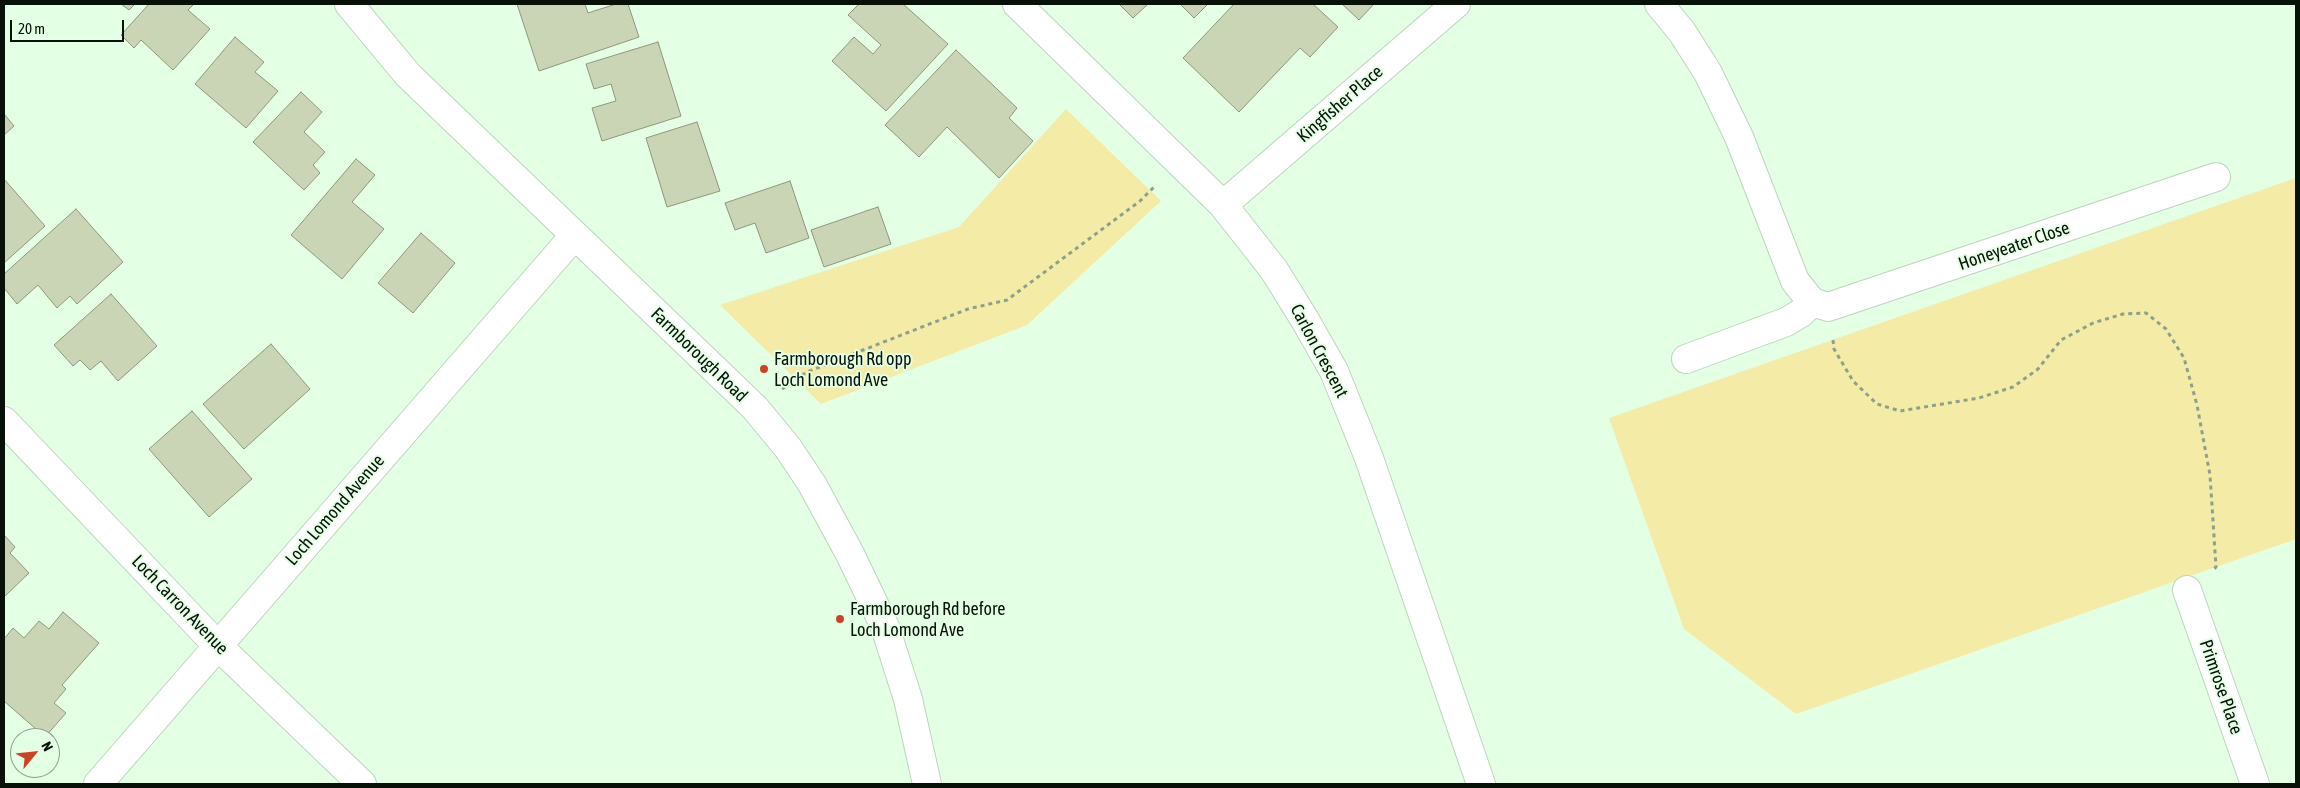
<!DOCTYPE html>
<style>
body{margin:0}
#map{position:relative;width:2300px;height:788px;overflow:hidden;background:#e3ffe4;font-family:"Asap Condensed",sans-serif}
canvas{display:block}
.frame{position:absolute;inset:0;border:5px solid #071108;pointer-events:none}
.north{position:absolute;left:10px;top:728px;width:50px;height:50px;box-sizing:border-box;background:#e3ffe4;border:1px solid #8ba08c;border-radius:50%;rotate:62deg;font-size:14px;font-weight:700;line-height:20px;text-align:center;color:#071108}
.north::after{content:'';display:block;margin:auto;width:18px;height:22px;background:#cc4224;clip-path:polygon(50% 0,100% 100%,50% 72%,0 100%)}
.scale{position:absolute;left:10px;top:20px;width:114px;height:22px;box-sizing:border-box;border:2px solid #071108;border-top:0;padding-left:6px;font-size:15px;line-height:18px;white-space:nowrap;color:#071108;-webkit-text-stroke:4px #e3ffe4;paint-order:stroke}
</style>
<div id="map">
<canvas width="2300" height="788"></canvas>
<div class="frame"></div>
<div class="north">N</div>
<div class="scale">20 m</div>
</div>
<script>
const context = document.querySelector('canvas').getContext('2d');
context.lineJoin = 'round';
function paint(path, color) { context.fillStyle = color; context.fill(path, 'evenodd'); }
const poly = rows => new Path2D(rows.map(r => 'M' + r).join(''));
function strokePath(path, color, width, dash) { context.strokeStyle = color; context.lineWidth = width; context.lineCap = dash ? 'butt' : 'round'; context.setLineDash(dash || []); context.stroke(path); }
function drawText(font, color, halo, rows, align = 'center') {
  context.font = font + ' "Asap Condensed",sans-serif'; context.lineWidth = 4; context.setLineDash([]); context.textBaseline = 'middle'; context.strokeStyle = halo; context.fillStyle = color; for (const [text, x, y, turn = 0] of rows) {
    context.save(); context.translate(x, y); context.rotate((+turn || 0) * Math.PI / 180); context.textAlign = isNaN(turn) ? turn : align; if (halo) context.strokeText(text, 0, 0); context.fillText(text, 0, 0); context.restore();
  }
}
paint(poly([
 [1066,109,1161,201,1027,325,821,404,720,305,959,227],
 [2296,178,2296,539,1796,714,1684,629,1609,418]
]), '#f4eba6');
const building = poly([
 [121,4,135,4,129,10,121,4],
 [149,4,194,4,188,10,210,29,173,70,141,40,134,48,121,35,149,4],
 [517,4,585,4,588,13,616,4,628,4,639,37,539,71,517,4],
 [859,4,903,4,948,44,886,111,832,61,854,37,873,54,881,45,848,15,859,4],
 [1119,4,1148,4,1133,18,1119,4],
 [1180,4,1208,4,1194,18,1180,4],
 [1234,4,1313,4,1338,27,1310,57,1300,48,1239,112,1183,58,1234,4],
 [1342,4,1374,4,1359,20,1342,4],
 [235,37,264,62,255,72,278,91,246,128,195,84,235,37],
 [658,42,681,116,602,141,592,108,616,101,611,84,594,89,586,64,658,42],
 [956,50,1017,108,1009,118,1033,141,999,178,947,127,919,157,885,125,956,50],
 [301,92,322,112,304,132,325,152,313,165,320,173,304,190,253,142,301,92],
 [4,114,14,126,4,135,4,114],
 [697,122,720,191,667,207,646,138,697,122],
 [356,159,375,175,352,202,384,229,342,279,291,235,356,159],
 [4,179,45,226,4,263,4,179],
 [790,181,809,238,766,253,755,223,735,230,725,203,790,181],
 [878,207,891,244,824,267,811,230,878,207],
 [76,209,123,262,77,304,70,296,57,308,38,285,17,304,4,288,4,274,76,209],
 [421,233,455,263,413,313,378,283,421,233],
 [111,294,157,346,118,381,101,361,90,370,80,360,73,366,54,345,111,294],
 [271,344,310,389,244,449,203,404,271,344],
 [192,411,252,479,209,517,149,449,192,411],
 [4,535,15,547,10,553,29,573,4,597,4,535],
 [63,612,99,643,62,685,66,689,54,703,66,713,45,737,4,701,4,639,13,628,24,638,39,621,49,629,63,612]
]);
paint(building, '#c9d5b4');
strokePath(building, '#8d9879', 1);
const minor = poly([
 [349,4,408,75,755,408,788,448,812,484,850,554,885,627,908,699,927,784],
 [1017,4,1223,205,1274,270,1305,320,1334,371,1369,458,1481,784],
 [1659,4,1682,32,1708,73,1739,137,1795,281,1812,302,1828,307,2216,177],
 [1223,205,1456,4],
 [1686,359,1786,322,1801,313,1812,302],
 [4,421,217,645,362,784],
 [2187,590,2255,784],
 [98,784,574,236]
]);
strokePath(minor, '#bad5bb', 30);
strokePath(poly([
 [1833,340,1834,349,1853,381,1877,404,1900,411,1979,398,2013,387,2038,369,2061,340,2093,323,2123,314,2146,313,2166,329,2184,358,2197,405,2210,475,2216,567,2213,570],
 [782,389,807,372,968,309,1007,300,1140,201,1156,185]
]), '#8ca18d', 3, [4, 4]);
strokePath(minor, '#fff', 28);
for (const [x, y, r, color] of [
 [764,369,5,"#cc4224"],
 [840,619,5,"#cc4224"]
]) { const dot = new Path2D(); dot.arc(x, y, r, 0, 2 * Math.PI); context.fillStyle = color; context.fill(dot); strokePath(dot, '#e3ffe4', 2); }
drawText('18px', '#071108', '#e3ffe4', [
 ["Kingfisher Place",1340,104,-41],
 ["Honeyeater Close",2014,246,-19],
 ["Carlon Crescent",1319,351,62],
 ["Farmborough Road",699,355,44],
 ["Loch Lomond Avenue",335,510,-49],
 ["Loch Carron Avenue",180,605,46],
 ["Primrose Place",2221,687,71]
]);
drawText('18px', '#071108', '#e3ffe4', [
 ["Farmborough Rd opp",774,359],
 ["Loch Lomond Ave",774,380],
 ["Farmborough Rd before",850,609],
 ["Loch Lomond Ave",850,630]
], 'left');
</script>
